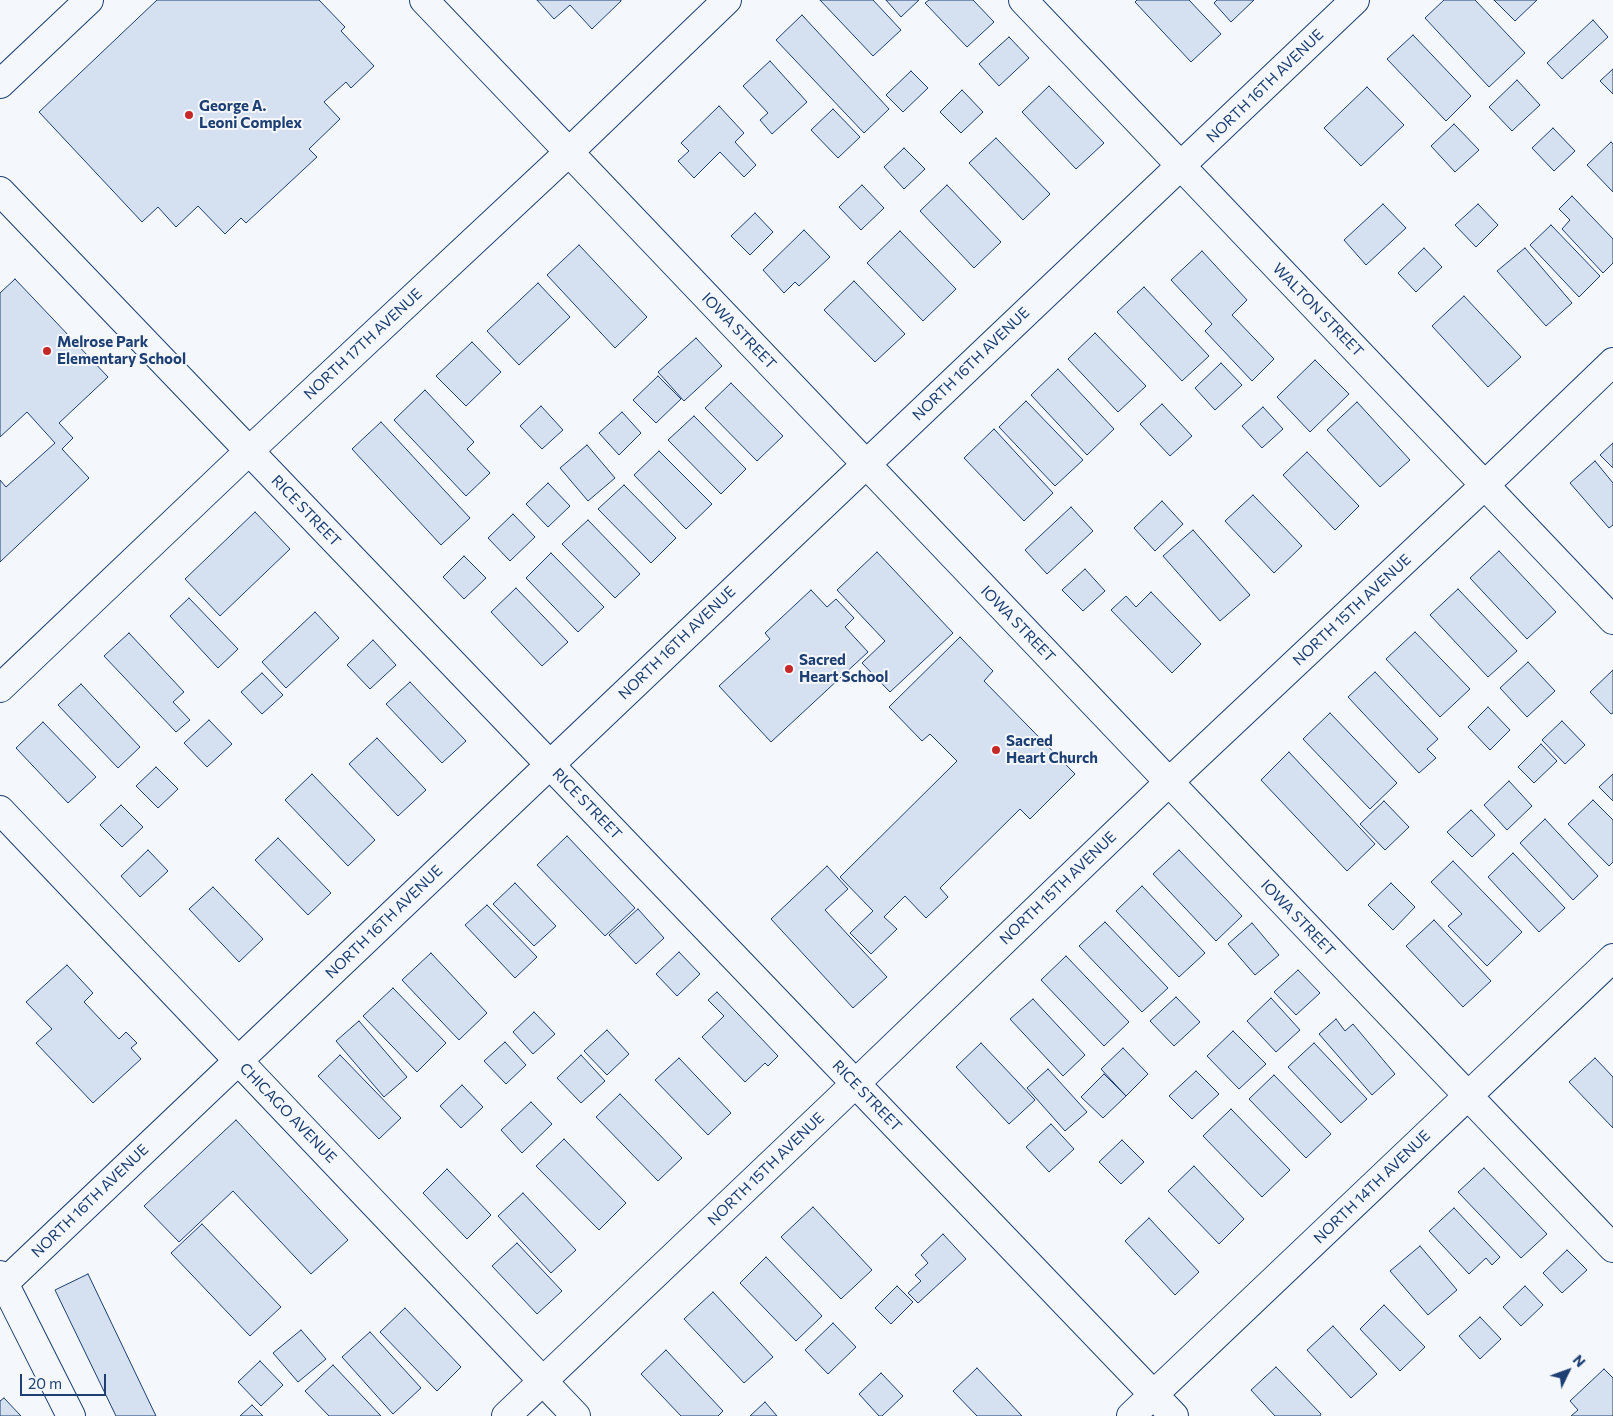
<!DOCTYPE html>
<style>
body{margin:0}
#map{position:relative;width:1613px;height:1416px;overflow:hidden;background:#f4f7fb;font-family:Commissioner,sans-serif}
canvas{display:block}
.north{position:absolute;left:1543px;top:1346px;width:50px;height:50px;-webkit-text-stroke:4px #f4f7fb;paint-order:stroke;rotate:48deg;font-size:14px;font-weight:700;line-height:20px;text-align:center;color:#1d3f73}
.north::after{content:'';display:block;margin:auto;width:18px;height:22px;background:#1d3f73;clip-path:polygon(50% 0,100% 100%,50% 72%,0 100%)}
.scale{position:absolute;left:20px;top:1374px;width:86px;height:22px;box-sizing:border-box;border:2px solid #1d3f73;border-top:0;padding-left:6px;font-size:15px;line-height:18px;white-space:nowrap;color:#1d3f73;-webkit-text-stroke:4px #f4f7fb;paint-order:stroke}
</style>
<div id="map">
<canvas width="1613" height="1416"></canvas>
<div class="north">N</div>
<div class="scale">20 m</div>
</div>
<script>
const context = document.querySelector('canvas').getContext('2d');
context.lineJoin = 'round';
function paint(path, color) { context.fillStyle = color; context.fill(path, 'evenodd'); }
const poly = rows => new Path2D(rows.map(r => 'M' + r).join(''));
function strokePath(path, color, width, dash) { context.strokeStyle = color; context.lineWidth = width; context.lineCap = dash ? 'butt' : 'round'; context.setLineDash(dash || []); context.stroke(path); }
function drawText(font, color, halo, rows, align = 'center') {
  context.font = font + ' Commissioner,sans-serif'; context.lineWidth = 4; context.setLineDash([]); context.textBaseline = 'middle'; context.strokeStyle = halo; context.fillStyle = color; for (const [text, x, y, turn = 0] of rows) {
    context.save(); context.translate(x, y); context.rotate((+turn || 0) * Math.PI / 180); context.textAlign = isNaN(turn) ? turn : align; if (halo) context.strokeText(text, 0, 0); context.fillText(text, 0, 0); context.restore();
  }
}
const building = poly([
 [157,0,319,0,345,27,341,31,374,66,351,88,346,82,324,102,340,119,309,149,317,157,246,223,241,218,225,234,198,206,176,227,158,207,142,222,39,112,157,0],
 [537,0,621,0,621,1,592,29,570,5,554,19,537,0],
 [820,0,873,0,901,30,873,56,820,0],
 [886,0,919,0,901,17,886,0],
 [929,0,973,0,994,22,967,47,925,3,929,0],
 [1137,0,1189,0,1221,34,1191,62,1135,2,1137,0],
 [1217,0,1254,0,1231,22,1214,3,1217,0],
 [1444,0,1475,0,1525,53,1489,87,1425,18,1444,0],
 [1494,0,1537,0,1515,21,1494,0],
 [802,15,889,109,864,133,776,40,802,15],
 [1593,20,1608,37,1562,79,1547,63,1593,20],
 [1413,35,1471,96,1446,121,1387,59,1413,35],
 [1009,37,1029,58,999,86,979,64,1009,37],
 [770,61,807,102,772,134,760,120,768,113,743,86,770,61],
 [1613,69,1613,94,1600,81,1613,69],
 [911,71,928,88,903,112,886,95,911,71],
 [1517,80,1540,105,1512,131,1489,107,1517,80],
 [1049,86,1104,143,1076,169,1022,112,1049,86],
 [1367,87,1404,125,1361,166,1324,128,1367,87],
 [962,90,983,112,961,133,940,112,962,90],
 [719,106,744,133,735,142,756,165,744,177,720,152,694,178,678,161,689,151,681,143,719,106],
 [833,109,860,137,838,158,811,130,833,109],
 [1454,124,1479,150,1455,172,1431,146,1454,124],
 [1553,128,1575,151,1554,171,1532,148,1553,128],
 [996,138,1050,194,1023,220,969,163,996,138],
 [1611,142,1613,144,1613,192,1587,165,1611,142],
 [904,148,925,169,904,189,884,167,904,148],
 [862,185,884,208,861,230,839,207,862,185],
 [947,185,1001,242,974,268,920,211,947,185],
 [1572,196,1613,239,1613,263,1603,273,1562,229,1570,220,1559,209,1572,196],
 [1383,204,1406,228,1366,265,1344,240,1383,204],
 [1478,204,1498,225,1476,247,1455,225,1478,204],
 [755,213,773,232,750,255,731,236,755,213],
 [1551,225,1600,276,1579,297,1530,245,1551,225],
 [804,230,830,257,799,286,795,282,784,293,763,270,804,230],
 [900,231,956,289,923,321,867,263,900,231],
 [579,245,647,317,615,348,547,275,579,245],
 [1424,248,1442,267,1416,292,1398,273,1424,248],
 [1525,248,1572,303,1546,326,1497,271,1525,248],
 [1202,251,1247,300,1232,315,1274,359,1252,381,1205,331,1212,324,1171,280,1202,251],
 [15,279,108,377,59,423,73,438,62,449,89,478,0,562,0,480,6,487,55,443,27,412,0,437,0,293,15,279],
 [854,281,905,334,875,362,824,310,854,281],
 [538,283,570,317,519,365,487,331,538,283],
 [1144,287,1209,356,1182,381,1117,312,1144,287],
 [1464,296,1521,357,1488,387,1432,326,1464,296],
 [1095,333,1146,386,1118,412,1068,359,1095,333],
 [696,338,722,366,684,401,658,372,696,338],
 [472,342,501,372,466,406,436,376,472,342],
 [1315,360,1349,394,1310,432,1277,397,1315,360],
 [1221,363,1242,385,1215,410,1195,388,1221,363],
 [1058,369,1114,429,1087,455,1031,395,1058,369],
 [658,376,681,399,656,423,633,400,658,376],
 [731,383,783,436,757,461,705,408,731,383],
 [425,390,474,442,467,449,490,473,466,496,394,420,425,390],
 [1026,401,1083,460,1055,486,999,427,1026,401],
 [1357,402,1410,460,1380,487,1327,430,1357,402],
 [1162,404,1192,436,1170,456,1140,424,1162,404],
 [541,406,563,430,542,449,520,426,541,406],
 [1263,407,1283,429,1262,448,1242,426,1263,407],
 [622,412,641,433,619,455,599,433,622,412],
 [694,416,746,469,721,494,668,440,694,416],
 [381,422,470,518,441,545,352,449,381,422],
 [994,429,1053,493,1024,521,964,458,994,429],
 [1613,443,1613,468,1600,455,1613,443],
 [587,445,615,478,588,501,560,468,587,445],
 [659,451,712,504,686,529,634,475,659,451],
 [1307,452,1359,506,1335,530,1283,475,1307,452],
 [1595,461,1613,483,1613,525,1609,528,1570,483,1595,461],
 [548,483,570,506,548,527,526,504,548,483],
 [624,485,676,538,651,563,598,509,624,485],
 [1253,495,1302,546,1274,573,1225,521,1253,495],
 [1162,501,1183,524,1155,551,1134,528,1162,501],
 [1071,507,1093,531,1047,574,1025,550,1071,507],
 [255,512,290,549,220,616,185,579,255,512],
 [513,514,535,537,510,561,488,538,513,514],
 [588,520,640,574,615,598,562,544,588,520],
 [1193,530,1250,595,1220,621,1163,556,1193,530],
 [1499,551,1556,612,1527,639,1470,578,1499,551],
 [877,552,953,633,890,692,862,663,885,641,837,590,877,552],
 [551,553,604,607,578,632,526,578,551,553],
 [464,556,486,578,464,599,443,577,464,556],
 [1085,569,1105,591,1083,611,1062,590,1085,569],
 [516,588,568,642,542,666,491,612,516,588],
 [1458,589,1517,651,1488,677,1430,615,1458,589],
 [811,590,827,607,836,599,854,618,845,627,868,652,771,742,719,686,770,639,765,633,811,590],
 [1151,592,1201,644,1172,673,1111,610,1126,596,1136,607,1151,592],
 [189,598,238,649,218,668,170,616,189,598],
 [315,612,339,638,286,688,262,662,315,612],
 [1415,632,1470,689,1440,717,1386,659,1415,632],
 [129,633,184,692,173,702,190,720,176,732,104,656,129,633],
 [960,637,993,671,984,681,1075,774,1030,819,1020,809,940,888,948,897,926,918,905,896,884,917,897,929,871,954,850,933,873,911,840,877,957,761,930,734,922,741,889,707,960,637],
 [373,640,396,665,370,689,347,665,373,640],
 [1528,662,1555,691,1527,717,1500,688,1528,662],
 [1613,670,1613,713,1611,714,1590,692,1613,670],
 [1375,672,1438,739,1427,749,1436,758,1419,773,1348,697,1375,672],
 [262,673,283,695,262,714,241,692,262,673],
 [410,682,466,741,442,763,386,704,410,682],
 [81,684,140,747,118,768,58,705,81,684],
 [1488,707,1510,730,1490,750,1468,727,1488,707],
 [1330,713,1397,783,1370,809,1303,739,1330,713],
 [209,720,232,744,207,767,184,743,209,720],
 [1562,721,1585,745,1565,764,1542,740,1562,721],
 [43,722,96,777,68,803,16,748,43,722],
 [377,738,426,790,398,816,349,764,377,738],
 [1541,744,1557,761,1534,783,1518,767,1541,744],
 [1289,752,1375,844,1347,871,1261,780,1289,752],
 [156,767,178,789,158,808,136,786,156,767],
 [312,774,375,840,348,866,285,800,312,774],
 [1613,774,1613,801,1599,787,1613,774],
 [1509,781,1532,806,1507,830,1484,805,1509,781],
 [1593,800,1613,820,1613,862,1609,866,1568,824,1593,800],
 [1384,801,1409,827,1385,850,1360,824,1384,801],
 [121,805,143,827,122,847,100,825,121,805],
 [1471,810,1495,835,1472,857,1447,832,1471,810],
 [1545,819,1598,876,1573,900,1520,843,1545,819],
 [567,836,635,908,605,936,537,865,567,836],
 [278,838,331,893,308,915,255,860,278,838],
 [148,850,168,871,140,897,121,876,148,850],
 [1179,850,1242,916,1216,941,1153,874,1179,850],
 [1513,853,1565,908,1539,932,1488,877,1513,853],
 [1453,861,1522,932,1487,966,1448,926,1462,914,1431,882,1453,861],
 [827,866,848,889,825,910,887,977,853,1008,771,919,827,866],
 [515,883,556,926,534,946,493,904,515,883],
 [1391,883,1415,907,1393,930,1368,905,1391,883],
 [1142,886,1205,953,1179,977,1116,911,1142,886],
 [213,887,263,939,239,962,189,909,213,887],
 [487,905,537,957,515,978,465,925,487,905],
 [638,909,664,938,636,964,609,935,638,909],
 [1434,920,1491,981,1463,1007,1406,946,1434,920],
 [1105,922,1168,988,1142,1012,1079,946,1105,922],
 [1252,923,1279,955,1255,975,1228,944,1252,923],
 [679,952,700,974,677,996,656,974,679,952],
 [431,953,487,1013,459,1040,402,980,431,953],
 [1066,956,1129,1022,1104,1046,1041,980,1066,956],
 [67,965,93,993,84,1002,119,1039,126,1032,137,1043,131,1048,141,1059,93,1103,36,1043,52,1029,26,1002,67,965],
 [1298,970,1320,993,1296,1015,1274,992,1298,970],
 [393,988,446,1043,417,1072,363,1016,393,988],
 [717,992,778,1056,768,1066,765,1063,745,1082,702,1037,724,1016,708,1000,717,992],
 [1176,997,1200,1022,1174,1046,1150,1021,1176,997],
 [1271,998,1300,1030,1276,1052,1247,1021,1271,998],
 [1033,999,1085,1055,1063,1076,1010,1019,1033,999],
 [534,1012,555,1034,533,1054,513,1032,534,1012],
 [1336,1019,1345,1031,1353,1024,1395,1074,1372,1095,1319,1034,1336,1019],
 [359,1021,407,1077,384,1097,336,1041,359,1021],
 [607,1030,629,1054,607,1075,584,1051,607,1030],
 [1233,1031,1266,1064,1239,1089,1207,1056,1233,1031],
 [505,1042,526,1065,506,1084,484,1061,505,1042],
 [981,1043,1035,1100,1009,1124,956,1067,981,1043],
 [1314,1043,1367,1099,1341,1123,1288,1067,1314,1043],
 [1123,1048,1148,1074,1126,1096,1101,1069,1123,1048],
 [340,1055,401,1118,379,1139,318,1076,340,1055],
 [581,1055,605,1081,581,1103,557,1078,581,1055],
 [679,1058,731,1113,708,1135,655,1080,679,1058],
 [1595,1058,1613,1077,1613,1128,1569,1082,1595,1058],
 [1048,1069,1087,1112,1065,1131,1027,1088,1048,1069],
 [1196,1071,1219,1094,1192,1119,1169,1096,1196,1071],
 [1104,1074,1126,1096,1103,1118,1081,1097,1104,1074],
 [1274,1075,1331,1134,1306,1158,1249,1099,1274,1075],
 [462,1085,483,1107,461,1128,440,1106,462,1085],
 [620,1094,682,1158,658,1181,596,1117,620,1094],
 [531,1102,552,1124,522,1153,501,1130,531,1102],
 [1231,1109,1290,1170,1262,1197,1203,1136,1231,1109],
 [236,1120,348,1240,311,1274,233,1191,179,1242,144,1206,236,1120],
 [1051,1124,1074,1149,1049,1172,1026,1147,1051,1124],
 [564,1139,626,1203,599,1230,536,1166,564,1139],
 [1122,1140,1144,1162,1121,1184,1099,1162,1122,1140],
 [1194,1166,1244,1219,1219,1244,1168,1191,1194,1166],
 [1484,1168,1547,1234,1521,1258,1458,1192,1484,1168],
 [447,1169,491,1215,467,1239,423,1193,447,1169],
 [523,1193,576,1250,551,1273,498,1216,523,1193],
 [813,1207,872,1270,841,1299,781,1237,813,1207],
 [1454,1208,1500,1257,1492,1265,1486,1258,1469,1274,1429,1231,1454,1208],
 [1149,1218,1199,1272,1175,1295,1125,1241,1149,1218],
 [202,1224,281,1307,250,1336,171,1253,202,1224],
 [943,1234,966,1259,918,1303,908,1293,921,1281,915,1275,928,1263,921,1255,943,1234],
 [517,1243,562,1291,537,1314,492,1266,517,1243],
 [1420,1246,1457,1290,1428,1315,1390,1271,1420,1246],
 [1567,1250,1587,1270,1562,1293,1543,1273,1567,1250],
 [766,1257,822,1316,796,1341,740,1283,766,1257],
 [88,1274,156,1416,116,1416,55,1290,88,1274],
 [897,1286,913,1302,891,1324,875,1308,897,1286],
 [1525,1286,1543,1305,1521,1326,1503,1307,1525,1286],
 [713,1292,773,1357,744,1383,684,1319,713,1292],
 [1384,1305,1425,1347,1400,1371,1360,1329,1384,1305],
 [405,1308,461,1367,437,1391,380,1332,405,1308],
 [1480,1317,1501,1339,1480,1359,1459,1336,1480,1317],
 [833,1323,856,1347,828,1374,805,1350,833,1323],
 [1333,1326,1377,1374,1351,1398,1307,1350,1333,1326],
 [301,1330,326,1359,298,1382,273,1353,301,1330],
 [370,1332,421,1388,393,1414,342,1357,370,1332],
 [666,1350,723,1411,718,1416,681,1416,641,1374,666,1350],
 [260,1361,283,1385,261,1406,238,1382,260,1361],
 [333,1365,381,1416,329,1416,305,1391,333,1365],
 [1276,1367,1321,1414,1320,1416,1275,1416,1251,1390,1276,1367],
 [977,1368,1022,1416,977,1416,953,1391,977,1368],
 [1604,1369,1613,1378,1613,1416,1571,1416,1578,1410,1570,1401,1604,1369],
 [881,1373,903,1396,882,1416,879,1416,859,1394,881,1373],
 [4,1398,21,1416,0,1416,0,1401,4,1398],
 [765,1402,777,1416,750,1416,765,1402],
 [252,1405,263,1416,240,1416,252,1405]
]);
paint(building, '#d5e0f0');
strokePath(building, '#1d3f73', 1);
const minor = poly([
 [424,0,1613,1248],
 [1023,0,1613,620],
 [0,84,89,0],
 [0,191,1174,1416],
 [0,688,249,451,569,152,727,0],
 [0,1287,1355,0],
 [506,1416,832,1106,1169,782,1485,485,1613,362],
 [1131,1416,1613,958]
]);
const major = poly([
 [0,810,576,1416],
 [0,1275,71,1416]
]);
strokePath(minor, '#1d3f73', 30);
strokePath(major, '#1d3f73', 30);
strokePath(minor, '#f4f7fb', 28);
strokePath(major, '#f4f7fb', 28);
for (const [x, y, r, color] of [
 [189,115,5,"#c62828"],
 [47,351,5,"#c62828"],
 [789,669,5,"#c62828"],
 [996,750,5,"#c62828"]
]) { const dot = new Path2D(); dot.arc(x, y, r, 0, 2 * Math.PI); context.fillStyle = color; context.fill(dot); strokePath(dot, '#f4f7fb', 2); }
drawText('15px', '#1d3f73', '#f4f7fb', [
 ["NORTH 16TH AVENUE",1265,86,-44],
 ["WALTON STREET",1318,310,46],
 ["IOWA STREET",739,331,46],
 ["NORTH 17TH AVENUE",363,344,-43],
 ["NORTH 16TH AVENUE",971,364,-44],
 ["RICE STREET",306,511,46],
 ["NORTH 15TH AVENUE",1352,610,-43],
 ["IOWA STREET",1018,624,46],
 ["NORTH 16TH AVENUE",677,643,-44],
 ["RICE STREET",587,804,46],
 ["NORTH 15TH AVENUE",1058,888,-44],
 ["IOWA STREET",1298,918,46],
 ["NORTH 16TH AVENUE",384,922,-44],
 ["RICE STREET",867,1096,46],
 ["CHICAGO AVENUE",288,1113,46],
 ["NORTH 15TH AVENUE",766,1169,-44],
 ["NORTH 14TH AVENUE",1372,1187,-44],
 ["NORTH 16TH AVENUE",90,1201,-44]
]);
drawText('bold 15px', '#1d3f73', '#f4f7fb', [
 ["George A.",199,106],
 ["Leoni Complex",199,123],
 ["Melrose Park",57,342],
 ["Elementary School",57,359],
 ["Sacred",799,660],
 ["Heart School",799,677],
 ["Sacred",1006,741],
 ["Heart Church",1006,758]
], 'left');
</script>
